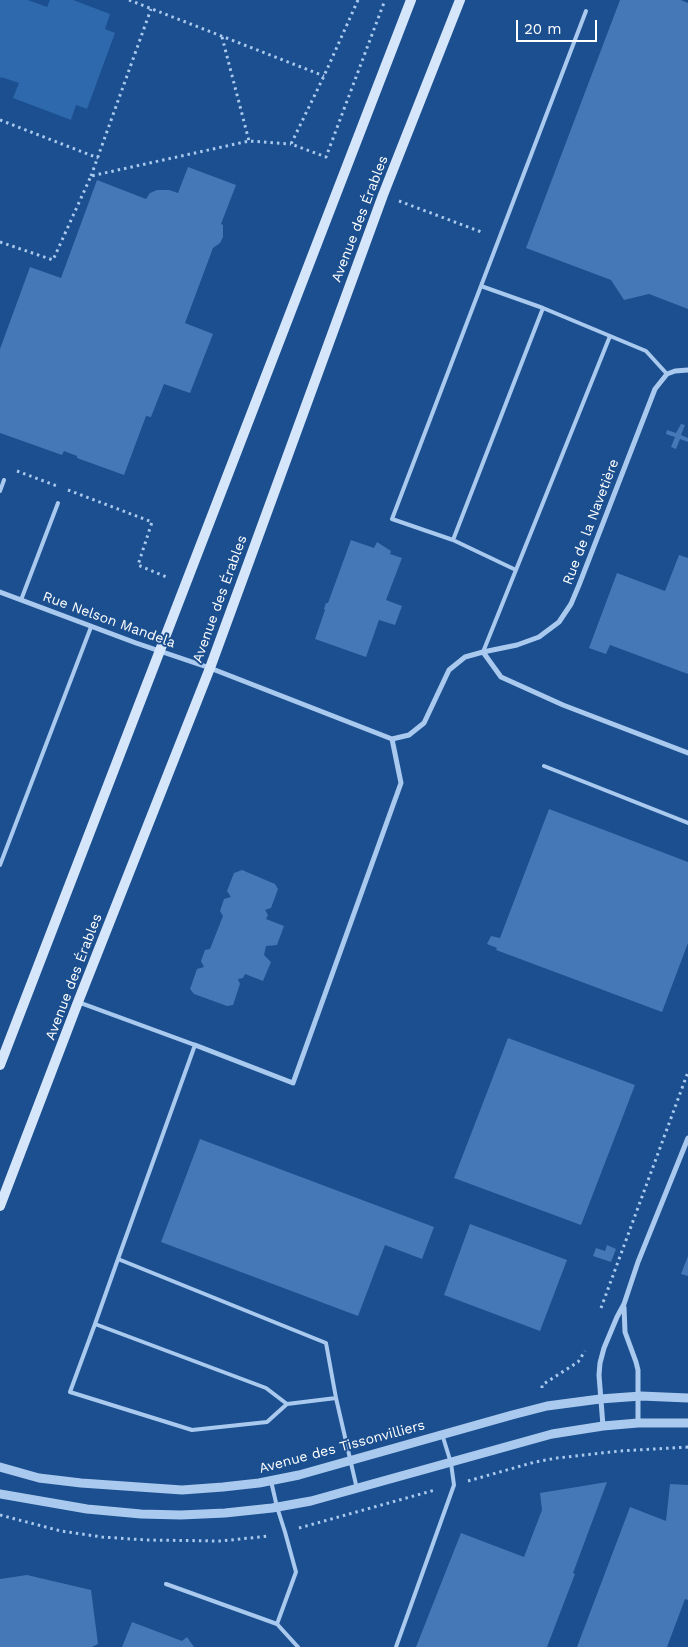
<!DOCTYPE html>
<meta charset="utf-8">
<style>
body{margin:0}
#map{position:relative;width:688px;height:1647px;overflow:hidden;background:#1b4f8f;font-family:"Work Sans",sans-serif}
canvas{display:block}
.scale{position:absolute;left:516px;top:20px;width:81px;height:22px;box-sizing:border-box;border:2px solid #fff;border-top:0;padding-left:6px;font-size:15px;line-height:18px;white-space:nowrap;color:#fff;-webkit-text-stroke:4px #1b4f8f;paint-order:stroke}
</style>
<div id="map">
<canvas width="688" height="1647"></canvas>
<div class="scale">20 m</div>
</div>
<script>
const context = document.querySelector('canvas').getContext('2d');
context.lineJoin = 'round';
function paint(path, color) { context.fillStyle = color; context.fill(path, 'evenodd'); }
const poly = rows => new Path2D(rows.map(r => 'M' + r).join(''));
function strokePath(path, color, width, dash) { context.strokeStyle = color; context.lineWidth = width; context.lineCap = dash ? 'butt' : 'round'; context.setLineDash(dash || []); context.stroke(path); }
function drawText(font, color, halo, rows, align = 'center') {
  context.font = font + ' "Work Sans",sans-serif'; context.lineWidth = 4; context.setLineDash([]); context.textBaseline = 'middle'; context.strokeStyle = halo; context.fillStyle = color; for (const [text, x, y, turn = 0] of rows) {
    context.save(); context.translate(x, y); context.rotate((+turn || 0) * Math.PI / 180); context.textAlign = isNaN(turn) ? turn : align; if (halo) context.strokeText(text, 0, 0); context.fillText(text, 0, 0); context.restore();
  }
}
paint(poly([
 [0,0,28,0,47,7,50,0,73,0,110,14,105,29,115,33,87,109,76,105,71,120,13,98,19,83,1,77,0,79]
]), '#2e69ad');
paint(poly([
 [620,0,681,0,688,3,688,309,649,294,624,300,611,280,526,248],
 [188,167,236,185,221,224,223,225,223,237,220,243,213,248,185,323,213,334,190,393,164,384,151,417,146,416,124,475,77,458,77,456,64,451,62,455,0,433,0,349,30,267,61,278,97,180,146,199,150,193,157,190,169,190,178,193],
 [681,424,685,425,681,435,688,438,688,442,680,439,676,449,671,447,675,437,666,434,667,430,676,433],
 [351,540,374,548,377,542,391,551,390,554,402,558,386,600,402,606,395,625,379,620,366,657,315,639,325,610,324,609,326,603,328,603],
 [679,555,688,558,688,674,610,645,606,654,589,648,617,573,665,591],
 [549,809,688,862,688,943,662,1012,496,950,497,948,487,944,491,936,500,938],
 [242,870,275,884,278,889,271,908,265,910,268,915,266,919,284,926,277,945,266,946,264,955,271,962,263,981,245,974,243,978,238,979,240,984,233,1005,227,1006,194,994,190,989,197,969,204,967,201,961,205,950,210,949,223,916,220,911,224,899,231,897,227,891,234,873],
 [508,1038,635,1085,581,1225,454,1178],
 [200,1139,434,1227,422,1259,385,1245,358,1316,161,1242],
 [470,1224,567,1260,540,1331,444,1295],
 [607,1245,616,1249,611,1262,593,1256,596,1248,605,1251],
 [688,1256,688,1276,681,1274],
 [607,1482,573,1573,575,1574,547,1647,416,1647,461,1533,524,1557,542,1510,540,1493],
 [670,1484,688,1485,688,1600,685,1599,667,1647,577,1647,630,1507,666,1521],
 [27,1575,91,1590,98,1644,92,1647,0,1647,0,1579],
 [132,1622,182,1641,187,1637,194,1647,122,1647]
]), '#4478b7');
strokePath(poly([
 [129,0,324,76],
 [358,0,324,76,291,144,326,157,385,0],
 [222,37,249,141],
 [0,120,98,158],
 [91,176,151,9],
 [399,201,484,233],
 [0,242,53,260,91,176,249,141,291,144],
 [17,471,57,486],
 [68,490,152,522,138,565,169,578],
 [601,1308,688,1072],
 [542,1388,542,1385,578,1362,585,1351],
 [468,1481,535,1462,557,1458,620,1451,688,1447],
 [0,1515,61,1531,102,1537,146,1540,221,1541,269,1536],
 [299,1528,435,1490]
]), '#a9c9ee', 3, [2.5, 4]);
strokePath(poly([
 [481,286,543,308,646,351,667,374],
 [0,491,4,480],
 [453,540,543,308],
 [516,570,453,540,392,519,586,11],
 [21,600,58,503],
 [483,652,610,336],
 [544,766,688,823],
 [0,865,91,627],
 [78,1002,195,1045,118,1259,95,1324,70,1392,192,1430,267,1422,287,1404,336,1398,326,1343,118,1259],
 [95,1324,266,1388,287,1404],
 [336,1398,357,1489],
 [166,1584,277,1624,296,1572,285,1532,277,1507,271,1481],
 [277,1624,298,1647],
 [396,1647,454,1485,451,1463,442,1434]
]), '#a9c9ee', 4);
strokePath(poly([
 [0,592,136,643,210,668,392,739],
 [483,652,517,645,539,637,559,622,571,604,579,585,655,389,667,374,675,371,688,370],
 [195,1045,293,1083,401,783,392,739,409,735,424,723,449,670,465,657,483,652,501,677,563,705,688,753],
 [624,1307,625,1332,636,1362,638,1370,638,1423],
 [603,1426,599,1375,600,1363,604,1348,617,1317,624,1304,638,1262,688,1138]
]), '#a9c9ee', 5);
strokePath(poly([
 [0,1467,39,1478,81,1483,182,1490,223,1487,259,1483,299,1475,512,1415,547,1406,600,1399,641,1396,688,1398],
 [0,1494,87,1509,141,1514,181,1515,225,1513,272,1508,311,1501,552,1434,603,1426,638,1423,688,1423]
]), '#a9c9ee', 9);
strokePath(poly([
 [0,1065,411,0],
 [0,1206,78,1002,210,668,383,195,460,0]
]), '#d6e6fa', 10);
drawText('14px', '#fff', '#1b4f8f', [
 ["Avenue des Érables",360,219,-69],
 ["Rue de la Navetière",591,522,-69],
 ["Avenue des Érables",220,599,-70],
 ["Rue Nelson Mandela",109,620,20],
 ["Avenue des Érables",74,977,-69],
 ["Avenue des Tissonvilliers",342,1447,-15]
]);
</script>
